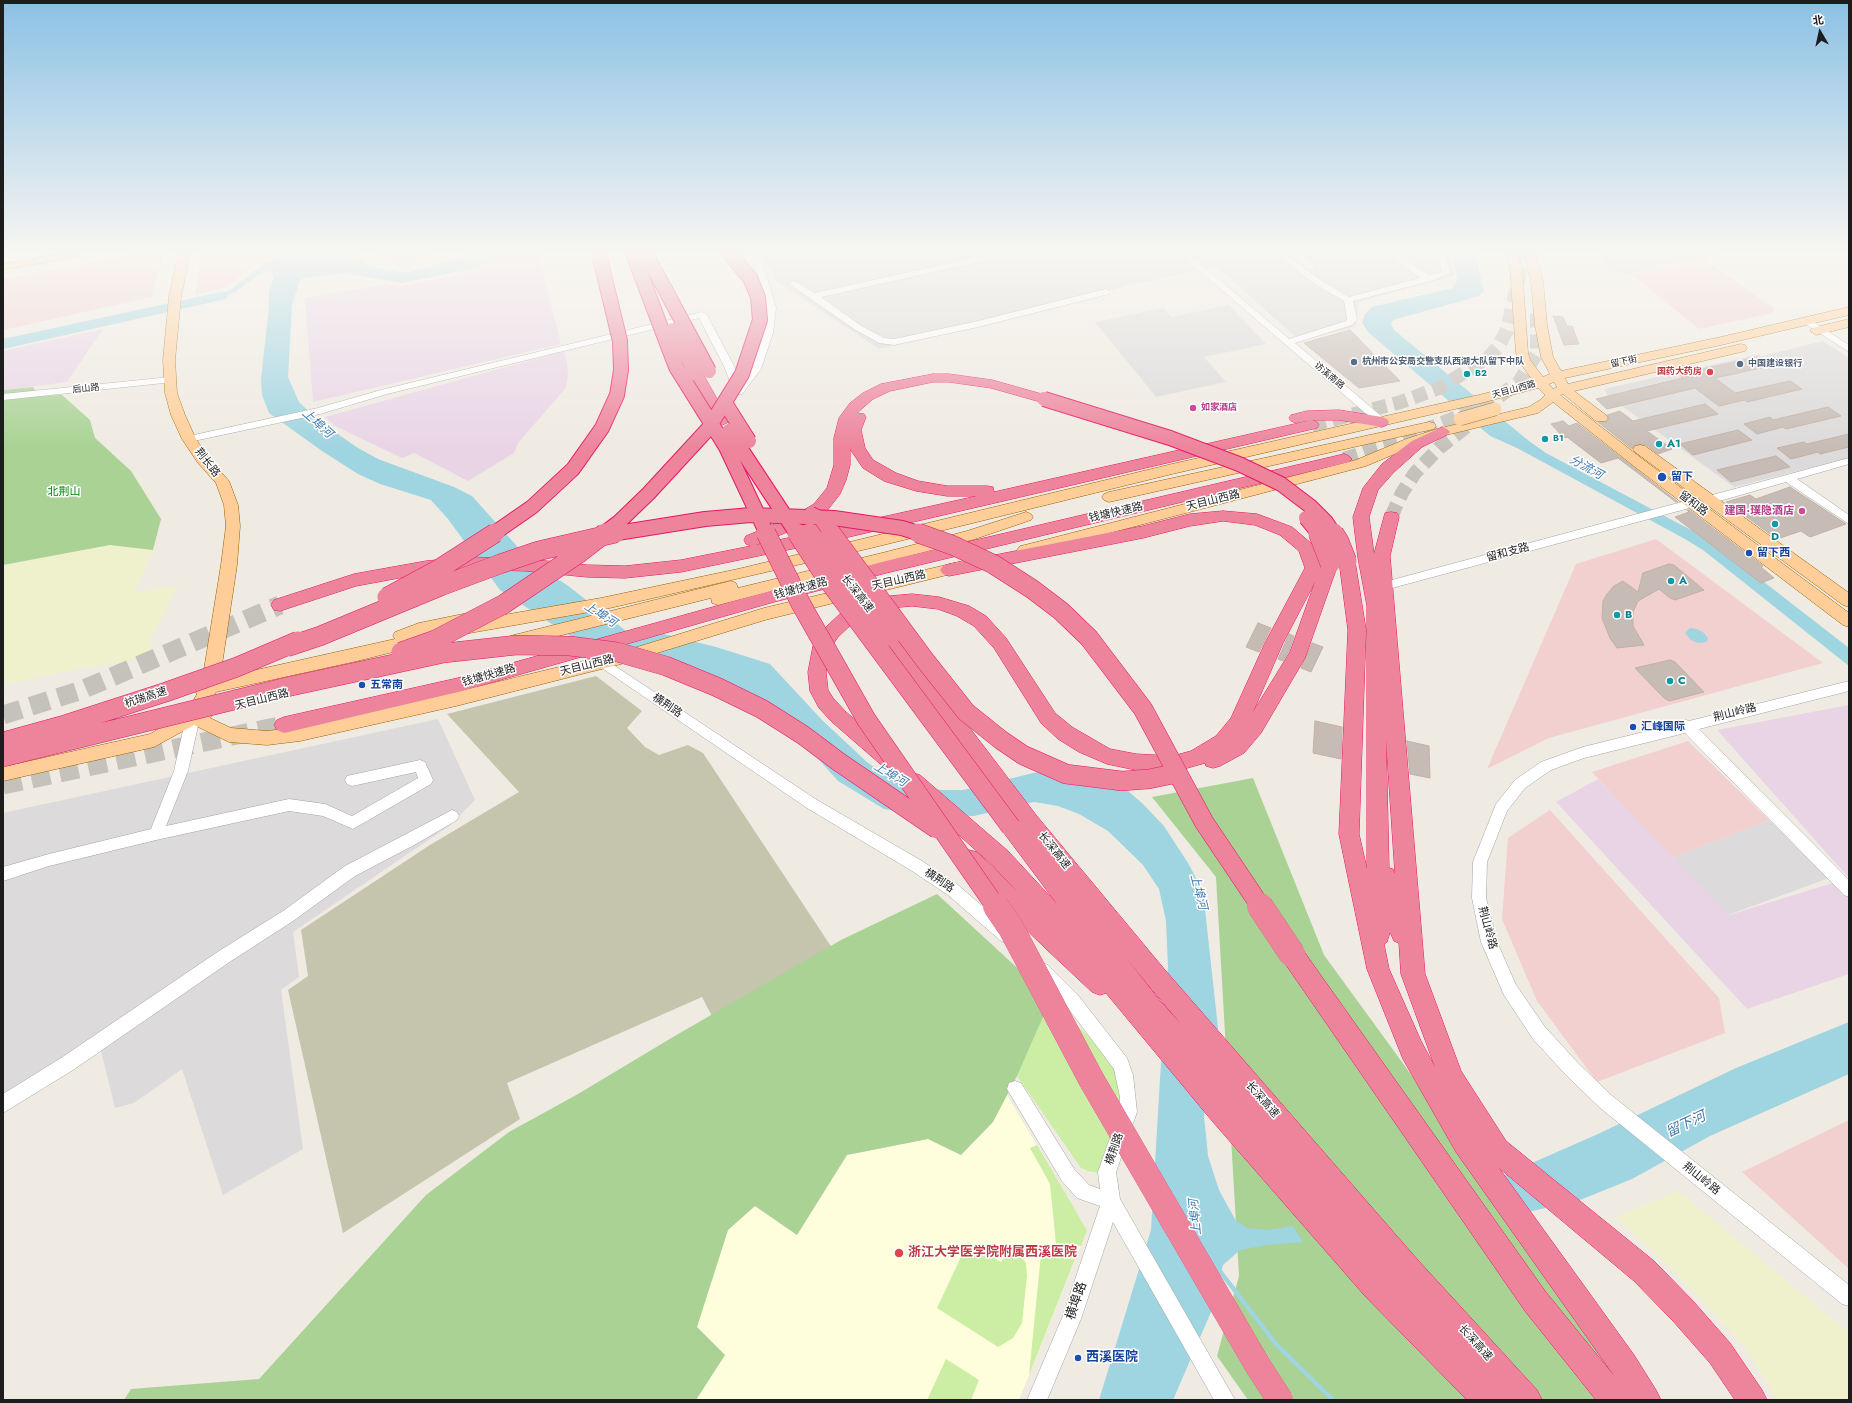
<!DOCTYPE html>
<meta charset="utf-8">
<style>
body{margin:0}
#map{position:relative;width:1852px;height:1403px;overflow:hidden;background:#efebe2;font-family:Jost,"Noto Sans SC",sans-serif}
canvas{display:block}
.frame{position:absolute;inset:0;border:4px solid #1d1d1d;pointer-events:none}
.north{position:absolute;left:1800px;top:12px;width:40px;height:40px;-webkit-text-stroke:3px #fff;paint-order:stroke;rotate:351deg;font-size:11px;font-weight:700;line-height:16px;text-align:center;color:#1d1d1d}
.north::after{content:'';display:block;margin:auto;width:14px;height:18px;background:#1d1d1d;clip-path:polygon(50% 0,100% 100%,50% 72%,0 100%)}
</style>
<div id="map">
<canvas width="1852" height="1403"></canvas>
<div class="frame"></div>
<div class="north">北</div>
</div>
<script>
const context = document.querySelector('canvas').getContext('2d');
context.lineJoin = 'round';
function paint(path, color) { context.fillStyle = color; context.fill(path, 'evenodd'); }
const poly = rows => new Path2D(rows.map(r => 'M' + r).join(''));
function strokePath(path, color, width, dash) { context.strokeStyle = color; context.lineWidth = width; context.lineCap = dash ? 'butt' : 'round'; context.setLineDash(dash || []); context.stroke(path); }
function drawText(font, color, halo, rows, align = 'center') {
  context.font = font + ' Jost,"Noto Sans SC",sans-serif'; context.lineWidth = 3; context.setLineDash([]); context.textBaseline = 'middle'; context.strokeStyle = halo; context.fillStyle = color; for (const [text, x, y, turn = 0] of rows) {
    context.save(); context.translate(x, y); context.rotate((+turn || 0) * Math.PI / 180); context.textAlign = isNaN(turn) ? turn : align; if (halo) context.strokeText(text, 0, 0); context.fillText(text, 0, 0); context.restore();
  }
}
paint(poly([
 [761,254,1451,254,1453,276,1359,302,1355,327,1300,341,1217,267,1129,285,1068,304,879,349,776,281],
 [1598,254,1720,254,1631,274,1610,271],
 [1229,305,1266,344,1204,357,1226,382,1156,397,1095,322,1163,308,1171,317],
 [1823,341,1849,358,1849,458,1734,487,1608,396,1604,389,1759,354,1762,356],
 [438,719,475,800,449,826,293,932,299,977,281,990,303,1149,223,1195,182,1069,134,1103,115,1108,101,1051,3,1112,3,813],
 [1769,820,1829,878,1728,915,1671,858]
]), '#dcdada');
paint(poly([
 [138,254,163,254,152,297,3,330,3,279],
 [201,254,283,254,258,262,227,287,195,295],
 [1703,259,1771,306,1775,310,1772,313,1699,329,1631,274],
 [1656,539,1823,663,1549,738,1487,769,1576,564],
 [1688,741,1769,820,1671,858,1592,772],
 [1550,810,1719,998,1725,1033,1597,1082,1537,1001,1502,919,1508,838],
 [1849,1120,1849,1269,1742,1172]
]), '#f2d0d0');
paint(poly([
 [377,254,429,254,431,259,400,264],
 [507,254,538,254,561,344,313,402,305,298,386,284,402,286,464,273],
 [103,329,67,382,3,390,3,351],
 [564,351,567,362,568,375,565,389,518,443,514,453,468,481,414,453,402,458,335,426,325,417],
 [1849,705,1849,878,1717,730],
 [1598,779,1729,915,1849,878,1849,974,1747,1009,1556,802]
]), '#e9d4e6');
paint(poly([
 [1007,1095,1087,1230,1019,1400,696,1400,725,1355,697,1327,728,1230,755,1206,797,1235,847,1155,928,1139,961,1155,993,1122]
]), '#fffedc');
paint(poly([
 [596,676,642,711,627,728,645,747,659,755,688,745,703,753,840,960,715,1022,702,997,507,1083,520,1119,343,1233,288,990,308,976,301,930,430,845,519,792,447,714]
]), '#c5c4ad');
paint(poly([
 [110,545,153,550,134,592,178,586,152,635,150,651,126,662,82,668,3,685,3,565],
 [1678,1191,1849,1333,1849,1400,1777,1400,1747,1349,1677,1274,1616,1217]
]), '#eff0cc');
paint(poly([
 [1051,999,1106,1054,1116,1072,1122,1091,1121,1115,1099,1173,1088,1171,1081,1168,1017,1076],
 [1037,1145,1087,1230,1081,1246,1056,1244,1050,1184,1030,1148],
 [968,1242,1001,1262,1010,1249,1019,1254,1026,1263,1027,1276,1022,1323,1013,1338,998,1347,937,1308],
 [1041,1254,1075,1259,1029,1375],
 [946,1359,979,1380,971,1400,927,1400]
]), '#cbeea4');
paint(poly([
 [33,387,38,396,62,395,90,420,95,438,131,471,161,519,153,550,110,545,3,565,3,390],
 [1253,778,1324,955,1648,1400,1248,1400,1217,1356,1239,1276,1216,877,1152,797],
 [937,894,1051,999,1017,1076,993,1122,961,1155,928,1139,847,1155,797,1235,755,1206,728,1230,697,1327,725,1355,696,1400,124,1400,131,1389,259,1379,426,1195,509,1132,578,1094,673,1037,841,940]
]), '#a9d294');
paint(poly([
 [289,254,358,254,363,262,370,266,399,272,410,272,471,254,507,254,469,270,401,283,344,273,305,278,300,280,292,305,288,377,299,402,319,421,358,448,378,459,454,487,472,496,532,563,567,585,626,631,660,633,716,647,770,664,823,721,867,762,888,777,905,786,942,790,963,790,1058,767,1114,779,1142,803,1164,826,1188,863,1203,891,1218,1028,1204,1116,1208,1156,1219,1190,1236,1221,1248,1228,1268,1230,1293,1226,1303,1242,1268,1245,1240,1250,1223,1265,1211,1312,1173,1400,1099,1400,1151,1230,1160,1079,1168,967,1166,921,1159,889,1143,865,1108,831,1079,814,1058,806,1034,802,974,816,924,815,884,809,838,781,806,745,688,677,576,640,500,590,448,519,431,500,380,484,358,474,322,451,269,413,262,395,261,379,269,306,269,290,274,277,271,272,266,271,260,274,236,292,194,306,194,300,229,291,266,262],
 [1453,254,1475,254,1484,291,1479,296,1393,320,1391,324,1394,330,1529,441,1546,453,1706,538,1728,554,1849,648,1849,666,1703,550,1685,539,1517,448,1490,436,1369,333,1362,323,1365,314,1372,307,1453,288,1457,279],
 [1690,628,1697,629,1704,633,1708,638,1707,642,1698,643,1691,640,1685,633],
 [1849,1022,1849,1074,1710,1136,1632,1179,1580,1200,1528,1212,1500,1177,1598,1134,1736,1068]
]), '#9fd4e1');
strokePath(poly([
 [1219,1270,1276,1344,1333,1400]
]), '#9fd4e1', 4.5);
paint(poly([
 [221,292,226,293,228,296,226,299,3,349,3,339,221,292]
]), '#9fd4e1');
const building = poly([
 [1553,316,1563,317,1567,326,1572,326,1579,344,1564,345,1553,316],
 [1350,330,1400,381,1359,388,1304,343,1350,330],
 [1757,357,1770,366,1715,378,1735,393,1790,381,1802,389,1747,402,1745,400,1719,406,1695,388,1607,409,1596,399,1683,378,1679,374,1757,357],
 [1705,404,1718,414,1647,431,1672,449,1658,454,1646,445,1640,444,1635,445,1632,449,1598,422,1606,422,1609,419,1607,415,1620,411,1633,421,1705,404],
 [1828,407,1841,416,1786,429,1783,427,1757,434,1744,424,1770,417,1773,420,1828,407],
 [1563,421,1569,426,1577,423,1678,502,1676,502,1618,458,1601,463,1567,437,1564,438,1551,424,1563,421],
 [1738,430,1752,440,1693,455,1680,444,1738,430],
 [1849,434,1849,447,1820,454,1818,452,1791,459,1777,448,1804,442,1807,444,1849,434],
 [1776,456,1790,467,1731,482,1717,470,1776,456],
 [1790,487,1846,524,1810,537,1801,531,1777,539,1726,502,1750,495,1756,499,1790,487],
 [1687,510,1689,510,1763,566,1761,567,1774,578,1761,583,1675,517,1689,512,1687,510],
 [1669,564,1674,565,1704,590,1675,600,1670,598,1659,589,1638,601,1633,612,1633,626,1644,645,1617,648,1610,638,1602,618,1603,601,1607,594,1614,586,1623,581,1638,592,1643,573,1669,564],
 [1258,623,1271,628,1259,652,1246,647,1258,623],
 [1289,634,1294,636,1289,651,1283,661,1278,659,1289,634],
 [1312,643,1323,647,1311,672,1301,668,1312,643],
 [1670,660,1675,662,1704,692,1669,701,1664,698,1635,668,1670,660],
 [1315,721,1342,727,1341,759,1313,753,1315,721],
 [1407,741,1429,746,1430,778,1410,774,1407,741]
]);
paint(building, '#c7bcb5');
strokePath(building, '#c2b0a4', 1);
strokePath(poly([
 [1312,425,1401,402,1439,388,1488,358,1498,347,1507,330,1520,273,1516,254],
 [1344,459,1399,441,1490,403,1519,382,1537,353,1537,310],
 [1391,517,1402,493,1415,473,1439,448,1480,416]
]), '#c5c2bb', 14, [14, 7]);
strokePath(poly([
 [3,715,79,691,280,605],
 [3,785,284,725]
]), '#c5c2bb', 19, [19, 10]);
const minor = poly([
 [749,254,757,254,765,270,776,308,773,333,761,369,742,394,736,394,734,392,724,366,699,318,387,394,320,414,189,442,184,439,189,436,318,408,381,390,702,312,707,315,734,366,741,383,751,369,763,333,766,308,757,270,749,254],
 [990,254,1005,254,1001,257,821,297,860,325,884,338,894,339,978,321,1106,289,1110,292,1109,294,978,327,894,345,879,343,854,329,789,284,793,281,796,282,815,293,990,254],
 [1180,254,1189,254,1289,339,1346,321,1347,319,1344,301,1313,283,1277,254,1286,254,1319,279,1349,297,1420,278,1389,254,1398,254,1429,275,1442,272,1437,254,1445,254,1451,273,1431,281,1353,301,1357,319,1352,325,1295,343,1386,420,1387,422,1386,424,1382,425,1378,424,1180,254],
 [1299,254,1312,254,1304,258,1314,265,1314,269,1308,269,1295,259,1295,255,1299,254],
 [1807,318,1849,345,1849,352,1804,323,1802,321,1804,319,1807,318],
 [170,377,173,378,175,380,173,382,3,400,3,394,170,377],
 [1849,458,1849,464,1797,479,1849,515,1849,524,1786,482,1709,504,1704,500,1705,497,1849,458],
 [1693,499,1697,500,1699,503,1697,506,1392,588,1388,587,1386,584,1388,581,1392,580,1693,499],
 [603,658,817,800,922,861,958,885,1011,931,1014,936,1011,941,1006,943,1001,941,948,895,912,871,807,808,599,666,597,663,599,660,603,658],
 [1849,681,1849,691,1699,729,1849,880,1849,897,1844,895,1685,733,1584,758,1551,770,1525,788,1507,811,1487,862,1486,898,1497,942,1516,985,1545,1027,1578,1063,1611,1095,1849,1285,1849,1306,1842,1304,1599,1107,1566,1075,1533,1039,1504,995,1481,942,1472,898,1473,862,1496,804,1515,780,1541,762,1583,747,1680,723,1686,720,1689,721,1849,681],
 [193,712,198,713,200,717,188,771,166,826,289,799,325,804,352,816,418,778,416,772,352,786,347,784,345,780,347,776,420,760,425,762,433,780,431,784,353,829,323,816,289,811,156,840,49,866,3,881,3,867,49,854,151,829,174,771,186,717,188,713,193,712],
 [452,810,457,812,459,816,457,820,416,844,355,876,293,921,231,961,73,1070,3,1113,3,1094,61,1058,219,951,283,911,345,866,452,810],
 [1042,963,1048,965,1077,994,1127,1058,1133,1075,1137,1112,1116,1172,1120,1199,1235,1400,1214,1400,1113,1222,1081,1319,1047,1400,1027,1400,1062,1318,1100,1206,1077,1198,1062,1181,1007,1089,1009,1083,1015,1081,1021,1083,1074,1169,1089,1185,1100,1189,1098,1172,1119,1112,1120,1097,1114,1069,1065,1004,1036,975,1034,970,1036,965,1042,963]
]);
const major = poly([
 [57,254,81,254,75,257,3,270,3,264,57,254],
 [178,254,190,254,181,297,175,360,177,393,185,415,196,439,208,457,229,481,238,505,240,526,237,565,220,678,395,639,393,636,395,632,419,623,468,613,474,615,475,620,601,598,738,569,1172,464,1479,395,1533,381,1518,360,1516,353,1510,268,1505,254,1517,254,1522,268,1528,353,1530,360,1543,377,1550,374,1541,357,1535,325,1531,281,1524,254,1536,254,1543,281,1547,325,1553,357,1561,371,1721,337,1849,307,1849,315,1721,345,1565,378,1568,384,1741,344,1745,345,1747,348,1745,351,1741,352,1574,391,1606,415,1608,418,1606,421,1596,421,1563,394,1560,395,1645,461,1849,613,1849,627,1843,625,1635,467,1553,402,1538,413,1446,435,1416,445,1366,466,1025,555,1020,554,1017,550,1020,546,1025,545,1356,460,1406,439,1437,429,1529,407,1540,400,1545,395,1538,388,1481,403,1172,474,871,548,601,610,464,634,458,632,456,627,422,634,420,635,425,640,423,644,417,646,357,661,216,692,206,709,209,710,212,715,210,718,231,728,267,731,300,727,456,692,621,652,764,608,963,561,968,562,971,566,968,570,963,571,765,620,621,664,456,706,300,741,267,745,229,742,194,725,154,747,3,781,3,767,150,734,187,712,197,694,193,689,195,684,202,682,221,565,226,526,224,505,216,483,198,463,182,439,171,415,165,393,163,360,169,297,178,254],
 [1554,382,1557,387,1553,389,1549,384,1554,382],
 [1849,319,1849,327,1816,335,1810,331,1812,328,1849,319],
 [1429,422,1434,423,1436,426,1434,429,1109,502,1104,500,1102,497,1104,494,1109,492,1429,422],
 [1640,445,1645,446,1849,593,1849,607,1843,605,1635,452,1633,449,1635,446,1640,445],
 [1026,512,1031,514,1033,517,1031,520,975,539,718,605,712,603,711,598,514,647,508,645,506,641,508,637,514,635,731,581,736,583,738,588,886,552,967,531,1026,512]
]);
const highway = poly([
 [696,370,701,371,703,374,729,420,727,423,722,425,717,423,715,420,689,374,691,371,696,370],
 [933,374,949,374,992,380,1049,396,1051,399,1049,402,1044,403,991,388,949,382,933,382,890,391,873,399,857,413,864,414,866,417,861,430,865,448,873,460,896,473,918,481,947,486,987,486,993,487,994,492,1312,420,1296,423,1291,421,1289,418,1291,415,1307,411,1339,410,1382,417,1387,419,1389,422,1387,425,1382,427,1339,420,1312,420,1317,422,1319,425,1317,428,840,539,681,572,625,578,587,577,526,571,468,569,426,573,356,586,280,611,274,610,271,605,274,600,354,574,426,561,468,557,526,559,587,565,625,566,681,560,751,546,746,544,744,540,746,536,792,517,814,504,827,488,834,465,834,438,839,418,850,403,863,393,881,384,933,374],
 [850,449,863,468,884,481,916,491,947,496,977,496,756,545,804,525,826,512,840,494,846,480,850,465,850,449],
 [1442,427,1447,429,1450,432,1447,435,1422,447,1394,472,1378,490,1369,517,1374,554,1385,513,1391,512,1397,513,1399,517,1390,556,1425,974,1461,1071,1506,1141,1654,1261,1693,1301,1730,1343,1762,1390,1767,1400,1735,1400,1710,1363,1673,1321,1634,1281,1499,1168,1634,1355,1656,1390,1661,1400,1596,1400,1525,1311,1284,962,1281,954,1284,946,1292,943,1300,946,1545,1291,1615,1377,1456,1152,1403,1059,1367,969,1339,834,1348,630,1339,561,1341,557,1347,555,1353,557,1355,561,1366,630,1359,834,1367,869,1367,606,1358,558,1353,517,1363,488,1382,464,1412,441,1442,427],
 [1386,739,1395,874,1393,869,1389,868,1386,739],
 [1390,932,1394,941,1399,943,1401,974,1435,1067,1421,1041,1389,969,1384,944,1387,942,1390,932],
 [1344,454,1349,456,1352,459,1349,462,890,572,774,602,458,692,284,733,277,730,274,725,277,720,284,717,458,678,774,590,890,560,1344,454],
 [1223,511,1257,514,1292,527,1312,544,1321,565,1324,560,1330,558,1336,560,1338,564,1305,658,1261,733,1244,753,1220,766,1213,768,1206,766,1205,763,1173,772,1136,770,1107,764,1079,752,1058,739,1041,723,994,648,974,626,957,616,938,609,912,606,890,608,873,612,855,621,838,637,831,647,826,672,828,690,833,698,846,712,900,757,903,763,900,769,893,771,886,769,832,722,819,708,810,691,808,672,813,646,826,627,843,611,863,602,890,596,912,594,939,597,969,606,986,616,1006,638,1055,713,1072,727,1110,749,1136,754,1173,756,1191,751,1216,736,1231,718,1265,643,1305,568,1299,551,1280,535,1255,525,1223,521,1190,526,1143,538,949,576,943,574,940,570,943,566,949,564,1143,526,1190,514,1223,511],
 [1315,582,1290,652,1253,712,1283,643,1315,582],
 [890,629,896,631,1036,815,1165,970,1416,1258,1537,1390,1542,1400,1467,1400,1365,1296,1213,1122,1106,993,1100,995,1092,992,1044,947,961,866,958,859,961,852,969,850,977,852,1017,891,992,865,906,787,903,781,906,775,913,773,920,775,1008,851,1057,904,1004,833,1001,827,1004,821,1011,818,1016,820,884,641,881,636,884,631,890,629],
 [1127,959,1149,986,1181,1024,1160,1001,1127,959]
]);
strokePath(minor, '#a4a4a4', 1);
strokePath(major, '#975f00', 1);
strokePath(highway, '#e61766', 1);
paint(minor, '#fff');
paint(major, '#ffce98');
paint(highway, '#ed849c');
const majorBridge = poly([
 [1460,419,1495,409]
]);
const highwayBridgeFar2 = poly([
 [633,254,676,367,726,447,767,534],
 [646,254,709,371],
 [673,330,696,374],
 [1044,399,1170,438,1239,464,1281,484,1310,506,1326,522,1334,534],
 [727,406,749,441],
 [729,431,797,534],
 [811,514,820,518,832,534],
 [1306,518,1319,534],
 [810,533,811,534],
 [493,534,532,507,573,469,602,428,617,395,621,370,620,341,599,254],
 [603,534,619,522,649,493,708,429,742,374,760,320,758,297,750,278,730,254],
 [611,534,705,519,751,515,834,518,902,528,921,534]
]);
const highwayBridgeFar1 = poly([
 [766,533,801,604,866,719,996,907],
 [797,533,825,576,1011,827],
 [810,533,890,636],
 [831,533,924,659,966,712,1001,740,1023,755,1066,774,1122,781,1149,779,1173,774],
 [918,533,952,545,993,564,1032,589,1061,611,1089,638,1143,709,1204,822,1261,907],
 [1318,533,1330,564],
 [1334,533,1339,541,1347,561],
 [387,597,439,569,495,533],
 [287,647,320,636,441,586,500,564,538,551,616,533],
 [401,652,435,640,504,604,578,554,605,533],
 [3,742,61,726,166,692,237,667,298,641],
 [3,757,287,687,444,653,517,645,570,646,617,652,666,666,717,687,762,709,803,735,839,762,937,829]
]);
const highwayBridge = poly([
 [996,906,1011,928,1091,1079,1258,1366,1280,1400],
 [1260,906,1292,954]
]);
strokePath(majorBridge, '#975f00', 14, []);
strokePath(highwayBridgeFar2, '#e61766', 16, []);
strokePath(highwayBridgeFar1, '#e61766', 20, []);
strokePath(highwayBridge, '#e61766', 26, []);
strokePath(majorBridge, '#ffce98', 13);
strokePath(highwayBridgeFar2, '#ed849c', 14);
strokePath(highwayBridgeFar1, '#ed849c', 19);
strokePath(highwayBridge, '#ed849c', 26);
const sky = context.createLinearGradient(0, 0, 0, 450);
sky.addColorStop(0, '#8bc1e5');
sky.addColorStop(0.56, '#f8f6f2');
sky.addColorStop(1, '#f8f6f200');
context.fillStyle = sky;
context.fillRect(0, 0, 1852, 450);
for (const [x, y, r, color] of [
 [1354,362,4,"#5c6f8a"],
 [1740,364,4,"#5c6f8a"],
 [1710,372,4,"#e0444e"],
 [1467,374,4,"#0f9aa8"],
 [1193,408,4,"#d1479c"],
 [1545,439,4,"#0f9aa8"],
 [1659,444,4,"#0f9aa8"],
 [1662,477,5,"#1a4fb4"],
 [1802,511,4,"#d1479c"],
 [1775,524,4,"#0f9aa8"],
 [1749,553,4,"#1a4fb4"],
 [1671,581,4,"#0f9aa8"],
 [1617,615,4,"#0f9aa8"],
 [1670,681,4,"#0f9aa8"],
 [362,685,4,"#1a4fb4"],
 [1633,727,4,"#1a4fb4"],
 [899,1253,5,"#e0444e"],
 [1078,1358,4,"#1a4fb4"]
]) { const dot = new Path2D(); dot.arc(x, y, r, 0, 2 * Math.PI); context.fillStyle = color; context.fill(dot); strokePath(dot, '#fff', 1.5); }
drawText('bold 9px', '#4e5e75', '#fff', [
 ["杭州市公安局交警支队西湖大队留下中队",1362,362],
 ["中国建设银行",1748,364]
], 'left');
drawText('9px', '#1d1d1d', '#fff', [
 ["留下街",1624,362,-12],
 ["访溪南路",1329,376,40],
 ["后山路",86,389,-6],
 ["天目山西路",1514,390,-15]
]);
drawText('bold 9px', '#be3a42', '#fff', [
 ["国药大药房",1702,372]
], 'right');
drawText('bold 9px', '#0d838f', '#fff', [
 ["B2",1475,374],
 ["B1",1553,439]
], 'left');
drawText('bold 9px', '#b23c85', '#fff', [
 ["如家酒店",1201,408]
], 'left');
drawText('bold 11px', '#0d838f', '#fff', [
 ["A1",1667,444],
 ["D",1775,537,"center"],
 ["A",1679,581],
 ["B",1625,615],
 ["C",1678,681]
], 'left');
drawText('11px', '#1d1d1d', '#fff', [
 ["荆长路",207,463,52],
 ["天目山西路",1213,501,-14],
 ["留和路",1693,504,37],
 ["钱塘快速路",1116,513,-13],
 ["留和支路",1508,553,-15],
 ["天目山西路",899,581,-13],
 ["钱塘快速路",801,589,-15],
 ["长深高速",857,594,52],
 ["天目山西路",587,666,-14],
 ["钱塘快速路",489,676,-16],
 ["杭瑞高速",146,698,-18],
 ["天目山西路",262,700,-14],
 ["横荆路",667,706,34],
 ["荆山岭路",1735,713,-14],
 ["长深高速",1054,851,51],
 ["横荆路",939,881,34],
 ["荆山岭路",1487,928,75],
 ["长深高速",1262,1100,49],
 ["横荆路",1115,1149,-71],
 ["荆山岭路",1701,1179,39],
 ["长深高速",1475,1343,48]
]);
drawText('bold 11px', '#164399', '#fff', [
 ["留下",1671,477],
 ["留下西",1757,553],
 ["五常南",370,685],
 ["汇峰国际",1641,727]
], 'left');
drawText('11px', '#038409', '#fff', [
 ["北荆山",64,492]
]);
drawText('bold 11px', '#b23c85', '#fff', [
 ["建国·璞隐酒店",1794,511]
], 'right');
drawText('italic 12px', '#407aac', '#fff', [
 ["上埠河",317,424,42],
 ["分流河",1586,468,29],
 ["上埠河",600,615,32],
 ["上埠河",890,775,31],
 ["上埠河",1198,892,76],
 ["上埠河",1196,1217,-95]
]);
drawText('bold 13px', '#be3a42', '#fff', [
 ["浙江大学医学院附属西溪医院",908,1253]
], 'left');
drawText('13px', '#1d1d1d', '#fff', [
 ["横埠路",1077,1301,-71]
]);
drawText('bold 13px', '#164399', '#fff', [
 ["西溪医院",1086,1358]
], 'left');
drawText('italic 14px', '#407aac', '#fff', [
 ["留下河",1686,1125,-25]
]);
</script>
